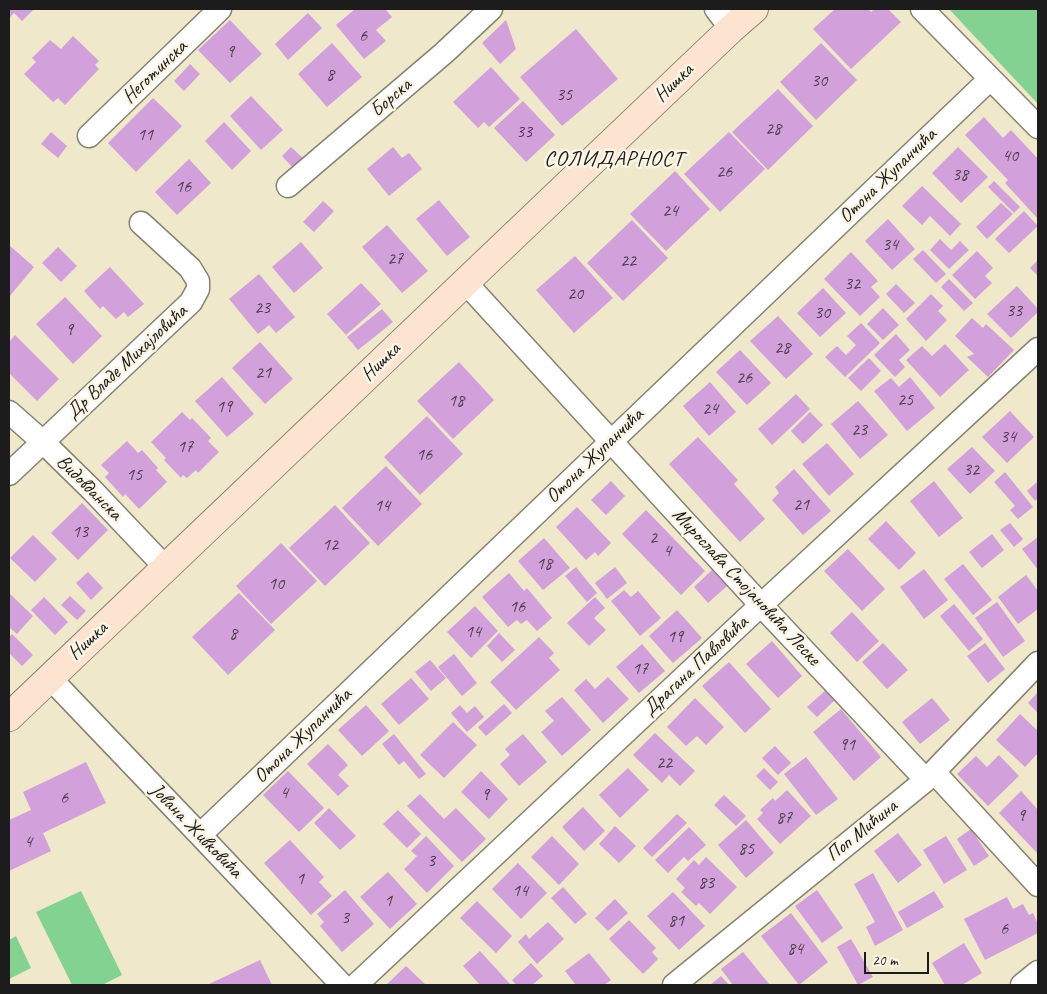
<!DOCTYPE html>
<meta charset="utf-8">
<style>
body{margin:0}
#map{position:relative;width:1047px;height:994px;overflow:hidden;background:#efe8ca;font-family:Caveat,sans-serif}
canvas{display:block}
.frame{position:absolute;inset:0;border:10px solid #1c1c1c;pointer-events:none}
.scale{position:absolute;left:864px;top:952px;width:65px;height:22px;box-sizing:border-box;border:2px solid #1c1c1c;border-top:0;padding-left:6px;font-size:15px;line-height:18px;white-space:nowrap;color:#1c1c1c;-webkit-text-stroke:4px #fcf5e5;paint-order:stroke}
</style>
<div id="map">
<canvas width="1047" height="994"></canvas>
<div class="frame"></div>
<div class="scale">20 m</div>
</div>
<script>
const context = document.querySelector('canvas').getContext('2d');
context.lineJoin = 'round';
function paint(path, color) { context.fillStyle = color; context.fill(path, 'evenodd'); }
const poly = rows => new Path2D(rows.map(r => 'M' + r).join(''));
function strokePath(path, color, width, dash) { context.strokeStyle = color; context.lineWidth = width; context.lineCap = dash ? 'butt' : 'round'; context.setLineDash(dash || []); context.stroke(path); }
function drawText(font, color, halo, rows, align = 'center') {
  context.font = font + ' Caveat,sans-serif'; context.lineWidth = 5; context.setLineDash([]); context.textBaseline = 'middle'; context.strokeStyle = halo; context.fillStyle = color; for (const [text, x, y, turn = 0] of rows) {
    context.save(); context.translate(x, y); context.rotate((+turn || 0) * Math.PI / 180); context.textAlign = isNaN(turn) ? turn : align; if (halo) context.strokeText(text, 0, 0); context.fillText(text, 0, 0); context.restore();
  }
}
paint(poly([
 [949,9,1038,9,1038,104],
 [81,891,122,975,102,985,72,985,36,912],
 [16,936,31,968,9,979,9,940]
]), '#83d291');
paint(poly([
 [9,9,34,9,22,21,14,13,9,18],
 [355,9,385,9,392,17,376,30,386,41,364,59,336,25],
 [835,9,868,9,871,12,875,9,888,9,901,22,851,69,813,29],
 [308,13,322,28,288,60,275,44],
 [230,20,262,54,230,83,198,50],
 [506,20,516,49,500,64,482,43],
 [576,29,618,79,562,126,520,77],
 [73,36,99,61,95,65,99,69,65,105,58,98,53,102,24,74,36,62,32,58,50,40,61,49],
 [332,43,362,77,327,107,298,74],
 [821,43,857,80,816,120,780,82],
 [190,64,200,74,184,91,174,81],
 [491,67,520,99,489,127,484,122,478,128,453,102],
 [778,89,813,126,768,170,732,132],
 [251,96,283,130,261,150,230,116],
 [153,98,182,126,136,172,108,143],
 [523,101,555,135,526,162,494,128],
 [984,117,1003,138,1011,130,1038,159,1038,219,1005,183,1008,180,965,135],
 [224,122,251,151,232,170,205,141],
 [51,132,67,146,58,158,41,144],
 [729,132,765,169,720,212,684,174],
 [291,147,305,160,295,170,282,156],
 [393,147,402,158,409,153,422,169,389,196,367,169],
 [958,147,988,177,961,203,932,173],
 [189,159,211,183,177,215,155,192],
 [675,171,710,209,666,251,630,214],
 [994,181,1020,207,1014,213,988,187],
 [922,186,961,224,950,236,930,216,922,225,902,206],
 [439,200,470,237,447,256,416,219],
 [323,201,334,211,314,232,303,222],
 [1001,203,1013,214,987,239,976,227],
 [1024,211,1038,226,1009,253,995,239],
 [888,219,915,249,892,270,865,241],
 [632,220,668,258,623,301,587,263],
 [387,225,428,271,402,293,362,247],
 [940,239,951,250,960,241,969,250,949,269,930,250],
 [301,242,323,268,294,293,272,267],
 [9,245,34,267,9,297],
 [58,247,77,266,61,282,42,263],
 [923,250,946,274,936,283,913,259],
 [977,251,993,268,985,276,992,283,975,299,952,275],
 [851,252,878,281,871,287,880,297,860,316,824,279],
 [575,256,613,298,574,333,536,290],
 [1038,260,1038,276,1030,268],
 [110,267,144,304,128,317,124,312,116,319,103,306,100,309,84,291],
 [259,274,295,317,276,333,269,325,258,334,229,299],
 [949,279,973,303,964,311,941,287],
 [361,283,381,304,346,335,327,314],
 [896,284,915,303,904,313,886,294],
 [1017,286,1038,309,1038,312,1011,338,987,314],
 [823,288,846,313,820,337,797,313],
 [931,294,943,306,938,311,947,320,926,341,906,319],
 [65,297,102,336,73,364,36,324],
 [883,308,899,325,883,340,867,324],
 [382,309,393,322,358,350,347,337],
 [778,316,813,354,786,379,750,341],
 [972,318,983,328,986,324,1014,350,988,377,967,357,974,354,955,336],
 [861,323,880,343,845,377,825,357,837,346,846,355,856,345,847,336],
 [896,334,910,350,899,360,905,367,895,377,874,355],
 [15,335,59,379,37,401,9,373,9,342],
 [260,342,293,379,265,404,232,368],
 [945,344,969,370,940,397,906,360,922,346,932,356],
 [740,350,771,383,747,405,716,372],
 [869,358,881,371,861,391,848,378],
 [459,362,494,400,453,439,417,401],
 [222,377,254,414,227,437,195,401],
 [910,377,935,408,907,431,874,391,891,378,899,387],
 [710,382,736,412,709,436,683,406],
 [796,394,810,409,772,445,758,429],
 [858,401,888,435,860,459,831,424],
 [1010,411,1034,437,1007,463,982,437],
 [182,412,190,420,192,418,211,438,208,441,219,452,198,473,196,470,187,478,183,475,181,478,164,460,166,458,151,442],
 [810,412,823,425,803,444,791,431],
 [427,416,463,454,420,495,384,457],
 [698,437,738,480,734,484,765,519,740,542,669,464],
 [127,441,138,453,142,450,158,468,156,470,167,482,139,509,125,494,123,497,105,477,109,473,101,465],
 [827,443,854,474,829,496,802,464],
 [972,447,995,471,970,494,947,469],
 [386,466,422,504,378,546,342,508],
 [794,469,831,511,803,535,772,500,779,493,775,487],
 [1005,472,1033,507,1018,519,1010,510,1015,506,994,482],
 [611,481,625,496,606,515,591,500],
 [934,481,963,518,939,537,910,501],
 [1038,481,1038,498,1035,501,1027,491],
 [82,503,108,530,78,560,51,533],
 [335,505,370,543,325,586,289,548],
 [577,507,611,543,598,556,595,552,586,560,556,527],
 [646,510,705,571,681,595,622,534],
 [886,521,916,553,899,570,868,539],
 [1010,523,1023,539,1014,547,1000,530],
 [992,534,1004,550,982,568,969,552],
 [33,535,57,559,35,582,10,558],
 [1038,537,1038,570,1022,549],
 [544,538,570,568,543,590,518,561],
 [281,543,317,581,271,624,236,586],
 [848,549,885,589,862,611,824,571],
 [963,564,992,600,973,615,944,579],
 [576,567,597,593,587,602,565,576],
 [615,567,627,583,607,599,595,583],
 [924,569,948,600,924,619,900,587],
 [712,570,727,586,708,603,694,587],
 [88,572,103,588,91,600,76,583],
 [509,573,524,591,527,588,552,618,537,631,527,620,521,624,517,620,508,627,482,597],
 [1026,575,1038,591,1038,609,1018,624,998,597],
 [624,590,631,597,638,591,661,618,640,636,611,601],
 [9,593,33,616,17,634,9,627],
 [239,593,275,630,228,675,192,637],
 [70,596,86,611,77,620,61,605],
 [44,597,68,622,55,635,31,610],
 [595,597,605,608,594,618,606,630,589,646,567,623],
 [997,602,1025,641,1003,657,975,618],
 [954,604,983,639,969,651,940,616],
 [475,606,498,631,471,658,447,632],
 [677,610,702,638,673,663,649,636],
 [852,612,879,641,857,662,830,633],
 [499,633,515,650,502,662,487,646],
 [12,634,33,655,22,666,9,653,9,638],
 [539,637,554,653,549,658,560,670,516,710,490,682],
 [772,641,802,676,778,698,746,664],
 [883,643,908,670,887,689,862,662],
 [985,643,1005,669,988,683,967,656],
 [642,644,665,671,639,693,616,667],
 [454,654,477,683,462,696,438,667],
 [430,660,446,678,431,691,415,672],
 [729,662,771,709,745,733,702,686],
 [608,677,629,699,603,723,574,690,586,679,595,689],
 [411,678,429,699,399,725,381,704],
 [827,689,836,699,817,717,807,707],
 [1038,692,1038,713,1028,703],
 [562,697,591,730,562,756,541,732,554,721,545,711],
 [695,698,724,727,706,745,697,736,686,746,667,727],
 [932,698,950,720,920,744,902,722],
 [504,704,512,713,486,736,478,727],
 [366,705,389,731,362,756,338,730],
 [460,705,467,713,475,706,484,717,467,732,451,713],
 [841,709,881,757,854,781,813,732],
 [1020,714,1038,731,1038,753,1025,767,996,740],
 [453,722,477,745,444,778,420,755],
 [655,733,695,771,680,786,669,775,662,783,633,755],
 [394,734,426,774,419,779,404,761,399,765,382,744],
 [523,734,547,762,519,786,500,764,510,755,505,749],
 [328,744,348,765,338,775,349,786,338,796,307,764],
 [775,746,791,763,778,775,762,758],
 [999,755,1019,776,988,806,957,774,976,756,987,767],
 [806,757,838,799,816,815,784,774],
 [86,762,106,803,43,833,51,851,9,871,9,820,31,810,23,792],
 [628,768,649,790,620,818,599,795],
 [764,768,778,782,770,790,756,776],
 [288,771,324,808,299,832,263,795],
 [481,771,508,799,489,819,461,792],
 [787,790,811,816,780,844,757,819,763,813,760,810,773,798,775,801],
 [1021,791,1038,810,1038,854,999,813],
 [420,794,444,819,456,808,486,839,462,862,407,806],
 [724,795,746,816,736,826,714,805],
 [583,807,605,831,584,851,562,827],
 [329,808,356,836,340,850,314,823],
 [398,810,421,834,407,848,383,824],
 [677,814,687,823,652,857,643,848],
 [746,820,774,853,746,878,718,845],
 [615,826,636,846,619,863,599,844],
 [689,827,706,845,688,861,684,857,668,873,655,860],
 [971,829,989,856,974,866,957,839],
 [898,833,922,865,898,883,874,851],
 [426,836,454,866,427,893,404,869,417,856,411,851],
 [552,836,579,864,559,885,531,857],
 [946,836,967,870,944,884,923,850],
 [290,840,324,877,319,882,332,896,311,915,264,863],
 [706,857,737,887,710,914,699,903,696,906,681,892,685,888,676,879,694,860,699,865],
 [518,863,547,893,521,919,492,889],
 [388,872,417,904,390,929,360,897],
 [873,873,903,930,875,946,866,927,875,922,854,884],
 [563,887,587,914,575,924,551,898],
 [345,890,374,924,342,952,320,926,324,922,317,914],
 [817,890,843,928,822,943,795,906],
 [934,891,944,907,907,928,898,912],
 [673,892,705,926,679,950,647,916],
 [1007,897,1013,909,1023,904,1029,915,1033,913,1038,924,1038,933,985,960,964,919],
 [615,899,628,913,608,931,595,918],
 [477,901,512,936,496,953,460,918],
 [791,913,828,962,799,985,761,936],
 [629,920,656,948,652,952,658,959,643,974,609,939],
 [548,922,564,939,537,964,518,942,526,934,529,939],
 [851,939,873,977,858,985,837,947],
 [964,943,982,973,962,985,945,985,932,963],
 [480,951,511,985,480,985,463,966],
 [743,952,770,985,733,985,721,969],
 [589,953,611,980,604,985,576,985,565,971],
 [260,960,272,985,207,985],
 [531,963,543,976,532,985,516,985,512,980],
 [406,966,426,985,386,985],
 [721,976,729,985,710,985]
]), '#d2a0da');
const street = poly([
 [716,9,731,29],
 [922,9,1038,127],
 [89,136,220,9],
 [288,186,444,53,491,9],
 [465,282,761,605,926,780],
 [9,412,43,442,92,490,166,568],
 [9,474,191,302,198,289,198,281,190,268,141,223],
 [49,677,200,835,342,985],
 [934,772,1038,885],
 [200,835,990,79],
 [356,985,761,605,1038,349],
 [674,985,926,780,1038,663],
 [1022,985,1038,972]
]);
const secondary = poly([
 [9,717,731,29,754,9]
]);
strokePath(street, '#868273', 25);
strokePath(secondary, '#868273', 30);
strokePath(street, '#fff', 22);
strokePath(secondary, '#fde4d1', 28);
drawText('18px', '#4a3d4c', null, [
 ["6",363,36],
 ["9",230,52],
 ["8",330,75],
 ["30",819,81],
 ["35",564,95],
 ["28",773,129],
 ["33",524,132],
 ["11",145,135],
 ["40",1010,156],
 ["26",724,172],
 ["38",960,175],
 ["16",183,187],
 ["24",670,211],
 ["34",890,245],
 ["27",395,259],
 ["22",628,261],
 ["32",852,284],
 ["20",575,294],
 ["23",262,308],
 ["33",1014,311],
 ["30",822,313],
 ["9",69,330],
 ["28",782,348],
 ["21",263,373],
 ["26",744,378],
 ["25",905,400],
 ["18",456,401],
 ["19",224,407],
 ["24",710,409],
 ["23",859,430],
 ["34",1008,437],
 ["17",185,447],
 ["16",424,455],
 ["32",971,470],
 ["15",134,475],
 ["21",801,505],
 ["14",382,506],
 ["13",80,532],
 ["2",653,538],
 ["12",330,545],
 ["4",667,551],
 ["18",544,564],
 ["10",276,584],
 ["16",517,607],
 ["14",473,632],
 ["8",233,634],
 ["19",675,637],
 ["17",640,669],
 ["91",847,745],
 ["22",664,763],
 ["4",284,793],
 ["9",485,795],
 ["6",64,798],
 ["9",1021,816],
 ["87",784,818],
 ["4",28,842],
 ["85",746,849],
 ["3",431,861],
 ["1",300,879],
 ["83",706,883],
 ["14",520,891],
 ["1",388,901],
 ["3",345,918],
 ["81",676,921],
 ["6",1004,929],
 ["84",795,949]
]);
drawText('20px', '#1c1c1c', '#fcf5e5', [
 ["Неготинска",155,72,-44],
 ["Нишка",674,83,-44],
 ["Борска",391,98,-41],
 ["Отона Жупанчића",888,176,-44],
 ["Др Владе Михајловића",127,362,-43],
 ["Нишка",381,362,-44],
 ["Отона Жупанчића",595,456,-44],
 ["Видовданска",89,488,45],
 ["Мирослава Стојановића Леске",746,587,47],
 ["Нишка",88,641,-43],
 ["Драгана Павловића",696,666,-43],
 ["Отона Жупанчића",303,736,-44],
 ["Јована Живковића",196,831,46],
 ["Поп Мићина",862,831,-39]
]);
context.letterSpacing = '1px';
drawText('22px', '#1c1c1c', '#fcf5e5', [
 ["СОЛИДАРНОСТ",614,159]
]);
context.letterSpacing = '0px';
</script>
